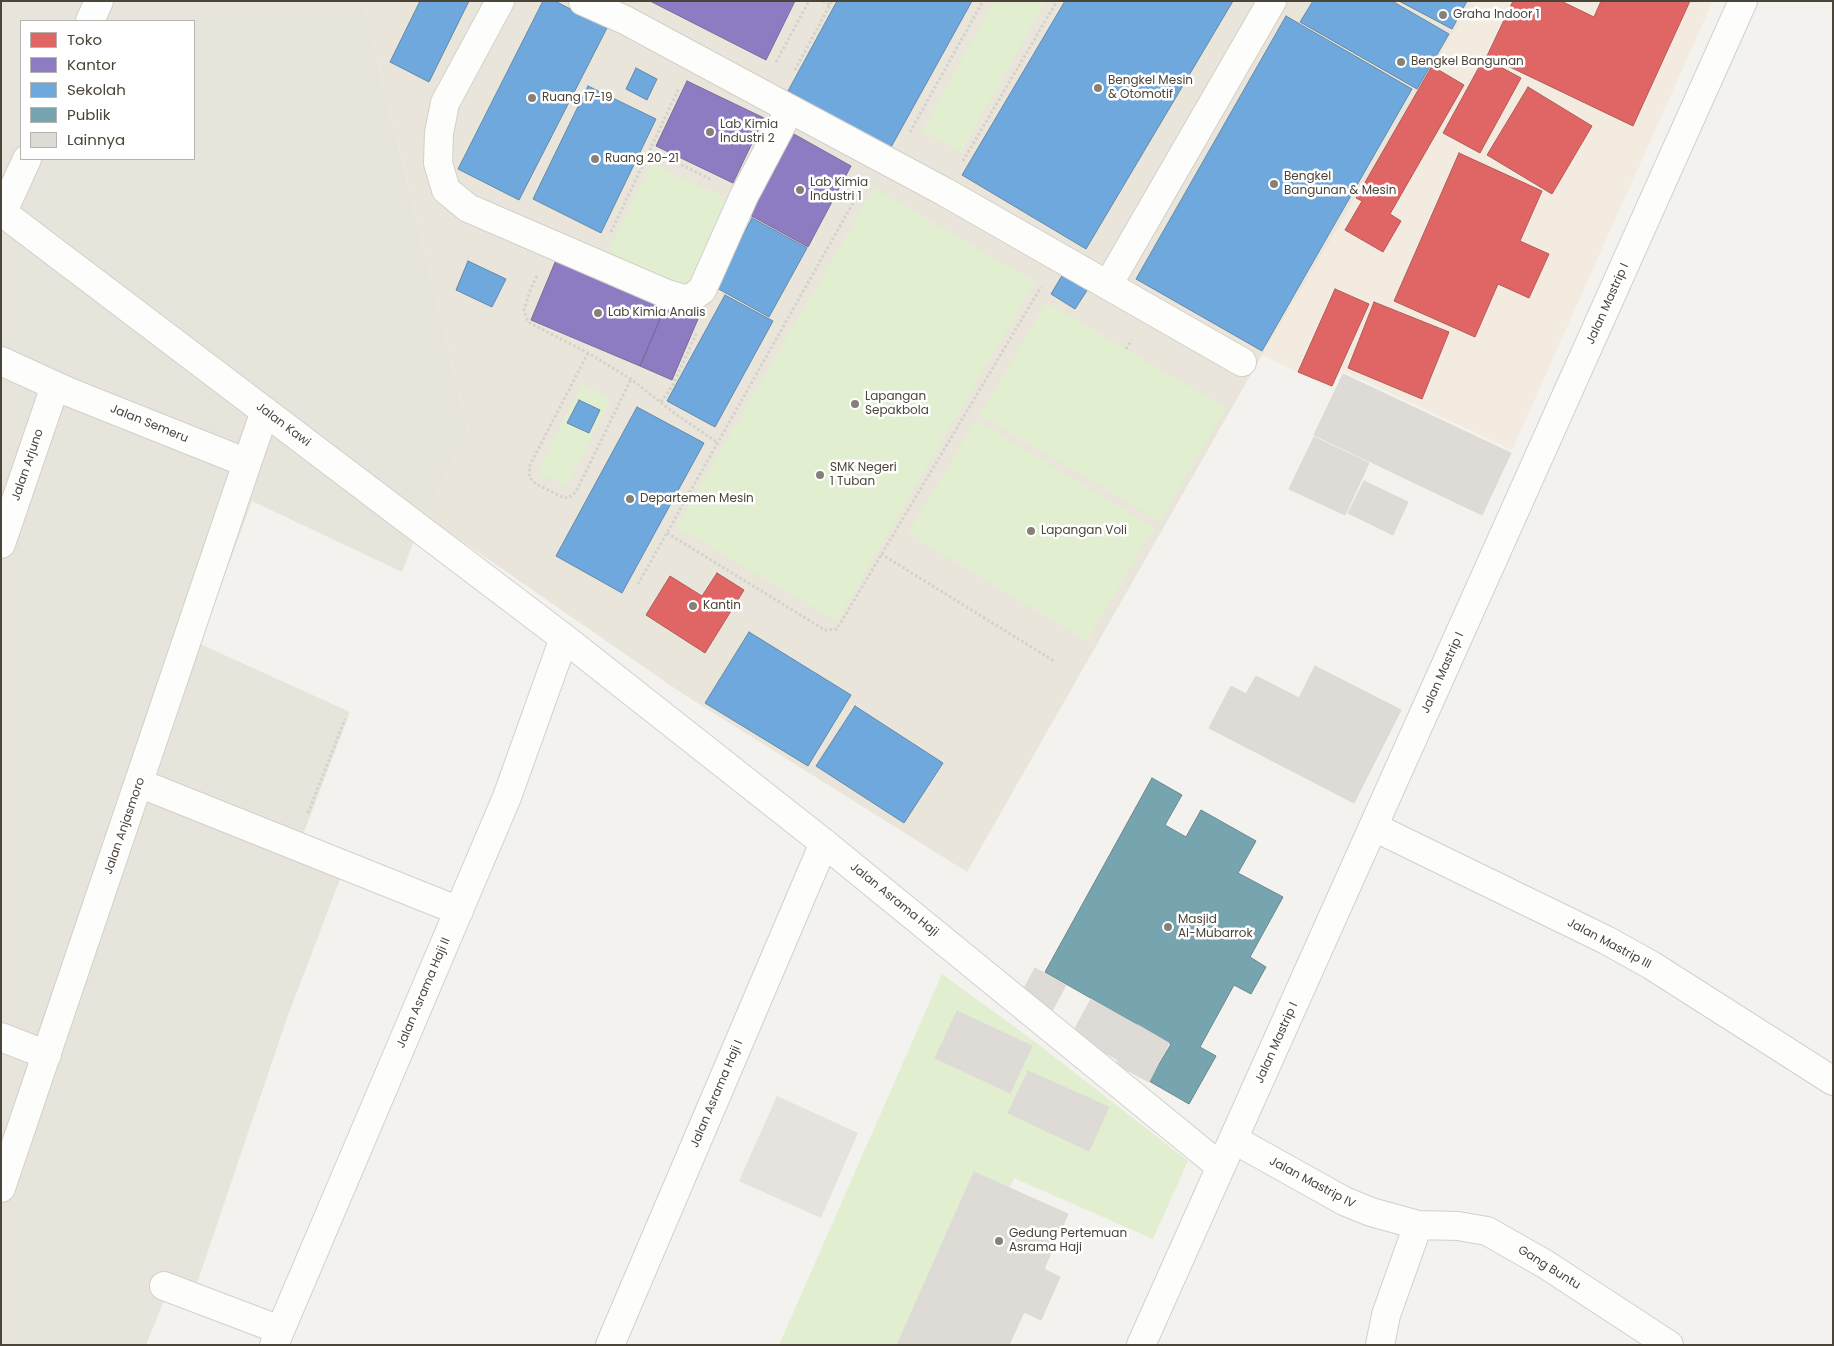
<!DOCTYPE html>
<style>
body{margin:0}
#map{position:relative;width:1834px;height:1346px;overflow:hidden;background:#f4f2ee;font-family:Poppins,sans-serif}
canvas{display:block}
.frame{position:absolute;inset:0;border:2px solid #4b4439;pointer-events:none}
.legend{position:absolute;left:20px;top:20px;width:175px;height:140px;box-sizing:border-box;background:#fff;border:1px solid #b7b4b0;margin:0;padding:6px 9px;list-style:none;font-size:15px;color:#4b4439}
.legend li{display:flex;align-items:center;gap:10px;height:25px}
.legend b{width:25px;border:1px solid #b7b4b0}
</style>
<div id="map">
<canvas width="1834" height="1346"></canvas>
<div class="frame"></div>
<ul class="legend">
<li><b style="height:14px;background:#e06666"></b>Toko</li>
<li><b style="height:14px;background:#8e7cc3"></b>Kantor</li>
<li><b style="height:14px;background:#6fa8dc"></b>Sekolah</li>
<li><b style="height:14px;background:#76a5af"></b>Publik</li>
<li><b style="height:14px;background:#dedbd6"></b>Lainnya</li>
</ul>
</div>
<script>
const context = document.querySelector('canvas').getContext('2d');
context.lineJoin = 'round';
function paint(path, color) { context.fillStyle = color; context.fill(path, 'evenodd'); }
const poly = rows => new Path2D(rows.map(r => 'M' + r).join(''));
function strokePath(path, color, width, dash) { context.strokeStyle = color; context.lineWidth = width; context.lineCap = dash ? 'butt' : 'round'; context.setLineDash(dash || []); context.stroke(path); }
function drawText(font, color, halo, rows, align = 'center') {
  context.font = font + ' Poppins,sans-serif'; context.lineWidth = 5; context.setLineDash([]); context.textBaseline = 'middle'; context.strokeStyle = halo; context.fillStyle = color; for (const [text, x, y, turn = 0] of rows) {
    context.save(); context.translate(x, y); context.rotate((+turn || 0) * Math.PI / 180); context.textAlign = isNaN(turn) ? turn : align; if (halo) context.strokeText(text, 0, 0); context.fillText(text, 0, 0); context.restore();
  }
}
paint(poly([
 [1,1,363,1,469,434,424,515,402,572,252,501,200,644,350,712,301,840,345,866,287,1018,191,1301,167,1293,146,1345,1,1345],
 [21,21,194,21,194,159,21,159]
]), '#e7e4dc');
paint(poly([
 [1472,1,1713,1,1512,450,1341,370,1332,389,1262,355]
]), '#f3ebdf');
paint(poly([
 [777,1096,858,1133,821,1218,739,1181]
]), '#e6e2de');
paint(poly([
 [363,1,1472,1,1262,355,967,872,680,692,424,515,469,434]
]), '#eae5da');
paint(poly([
 [994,1,1039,1,1044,4,961,153,922,131],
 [651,163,730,200,687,290,608,252],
 [874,188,1035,282,837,621,676,527],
 [1046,302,1226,408,1160,521,980,415],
 [582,384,611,399,567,487,537,472],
 [976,420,1154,528,1087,641,908,533],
 [942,974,1038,1044,1188,1161,1153,1239,1014,1178,1009,1188,974,1172,897,1345,779,1345],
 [957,1011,1032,1046,1010,1093,935,1058],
 [1027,1071,1109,1107,1089,1151,1008,1113]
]), '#e1eecf');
const shops = poly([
 [1513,1,1561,1,1594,17,1601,1,1690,1,1633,126,1487,56,1513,1],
 [1484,58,1521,78,1480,153,1443,133,1484,58],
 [1432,66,1464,85,1390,214,1401,221,1383,252,1345,230,1362,201,1356,198,1432,66],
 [1528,87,1592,126,1552,194,1487,155,1528,87],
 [1459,153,1542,191,1520,241,1549,254,1529,298,1498,284,1475,337,1394,301,1459,153],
 [1335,289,1369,304,1332,386,1298,372,1335,289],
 [1374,302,1449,332,1422,399,1348,368,1374,302],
 [717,573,744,590,705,653,646,615,670,576,702,596,717,573]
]);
paint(shops, '#e06666');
strokePath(shops, '#b35c58', 1);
const offices = poly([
 [650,1,795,1,766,60,650,1],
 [687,81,764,118,733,183,656,146,687,81],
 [792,133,851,166,808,247,748,214,792,133],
 [556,260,666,305,640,366,531,320,556,260],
 [666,305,698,319,672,380,640,366,666,305]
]);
paint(offices, '#8e7cc3');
strokePath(offices, '#7a6b9a', 1);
const schools = poly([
 [420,1,469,1,429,82,390,62,420,1],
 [543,1,555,1,607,28,519,200,458,169,543,1],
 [837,1,972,1,890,149,788,91,837,1],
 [1065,1,1233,1,1086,249,962,175,1065,1],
 [1313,1,1392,1,1449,34,1417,89,1300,22,1313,1],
 [1399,1,1467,1,1452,29,1399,1],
 [1286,16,1412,89,1262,351,1136,279,1286,16],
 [636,68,657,79,647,100,626,89,636,68],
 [588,86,656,119,601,233,533,199,588,86],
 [752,218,807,248,769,317,715,287,752,218],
 [468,261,506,279,492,307,456,290,468,261],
 [1063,274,1088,289,1075,309,1051,294,1063,274],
 [725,295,773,321,715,427,667,401,725,295],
 [579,400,600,410,589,433,567,423,579,400],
 [637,407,704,443,622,593,556,556,637,407],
 [749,632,851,695,808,766,705,703,749,632],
 [855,706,943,763,904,823,816,766,855,706]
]);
paint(schools, '#6fa8dc');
strokePath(schools, '#648aab', 1);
const public = poly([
 [1152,778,1182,795,1165,825,1186,837,1201,810,1256,841,1238,873,1283,897,1250,957,1266,967,1251,994,1234,985,1200,1047,1216,1056,1189,1104,1149,1081,1171,1044,1045,972,1152,778]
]);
paint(public, '#76a5af');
strokePath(public, '#69888c', 1);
const building = poly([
 [1343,374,1511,453,1482,515,1314,435,1343,374],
 [1314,437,1369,463,1345,515,1289,489,1314,437],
 [1364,481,1408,502,1393,535,1348,513,1364,481],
 [1315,666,1401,710,1354,803,1209,728,1231,686,1246,694,1256,676,1299,698,1315,666],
 [1035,968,1066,985,1051,1013,1020,996,1035,968],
 [1091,999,1137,1025,1118,1060,1072,1034,1091,999],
 [957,1011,1032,1046,1010,1093,935,1058,957,1011],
 [1138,1025,1169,1043,1149,1082,1116,1064,1138,1025],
 [1028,1071,1109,1107,1089,1151,1008,1113,1028,1071],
 [974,1172,1068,1214,1044,1269,1060,1277,1041,1320,1024,1312,1009,1345,897,1345,974,1172]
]);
paint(building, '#dedbd6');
strokePath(building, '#dcd9d4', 1);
const minor = poly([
 [500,1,445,103,439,133,438,163,446,190,468,208,667,294,684,299,691,298,702,290,744,196,790,109,625,20,583,1],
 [90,21,99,1],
 [790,109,945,192,1242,362],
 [3,213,564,638,824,843,1221,1167],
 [1,216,27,159],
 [1108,285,1272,1],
 [1,361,69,392,247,463,265,411],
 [1,544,55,386],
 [139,783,459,911],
 [1374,827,1606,940,1651,965,1833,1081],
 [1,1037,47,1055],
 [1233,1139,1344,1201,1371,1212,1418,1225,1458,1226,1487,1231,1545,1264,1669,1345],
 [1,1188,247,463],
 [164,1286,280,1330],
 [274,1345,507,797,564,638],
 [610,1345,824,843],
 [1141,1345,1743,1],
 [1380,1345,1386,1315,1418,1225]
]);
strokePath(minor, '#d2d0cb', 30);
strokePath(poly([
 [823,1,830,5],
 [776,62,809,1],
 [795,70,832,1],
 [910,132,983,1],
 [650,149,712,180],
 [963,161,1057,1],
 [611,232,679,88],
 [537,276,531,288,524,310,528,322,588,353,631,379,674,413,718,443],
 [1126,349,1132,340],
 [588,353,530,465,529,477,536,484,562,497,568,498,576,492,631,379],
 [661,402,673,385,696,334],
 [667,533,820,627,825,630,837,629,1041,287],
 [881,554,1054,661],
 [638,584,862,187],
 [308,813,345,719]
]), '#d3d2cc', 3, [2.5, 2.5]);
strokePath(minor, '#fdfdfc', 28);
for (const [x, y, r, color] of [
 [1443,15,5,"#868178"],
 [1401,62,5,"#868178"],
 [1098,88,5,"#868178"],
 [532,98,5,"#868178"],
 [710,132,5,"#868178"],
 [595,159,5,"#868178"],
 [1274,184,5,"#868178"],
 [800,190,5,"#868178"],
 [598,313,5,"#868178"],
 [855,404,5,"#868178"],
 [820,475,5,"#868178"],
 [630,499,5,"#868178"],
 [1031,531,5,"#868178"],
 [693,606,5,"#868178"],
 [1168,927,5,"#868178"],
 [999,1241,5,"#868178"]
]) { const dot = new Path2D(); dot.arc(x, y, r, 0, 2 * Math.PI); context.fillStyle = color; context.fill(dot); strokePath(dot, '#fff', 2); }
drawText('12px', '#4b4439', '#fff', [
 ["Graha Indoor 1",1453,15],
 ["Bengkel Bangunan",1411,62],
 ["Bengkel Mesin",1108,81],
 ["& Otomotif",1108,95],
 ["Ruang 17-19",542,98],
 ["Lab Kimia",720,125],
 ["Industri 2",720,139],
 ["Ruang 20-21",605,159],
 ["Bengkel",1284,177],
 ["Bangunan & Mesin",1284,191],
 ["Lab Kimia",810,183],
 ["Industri 1",810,197],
 ["Lab Kimia Analis",608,313],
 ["Lapangan",865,397],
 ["Sepakbola",865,411],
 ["SMK Negeri",830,468],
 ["1 Tuban",830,482],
 ["Departemen Mesin",640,499],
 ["Lapangan Voli",1041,531],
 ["Kantin",703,606],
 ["Masjid",1178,920],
 ["Al-Mubarrok",1178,934],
 ["Gedung Pertemuan",1009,1234],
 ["Asrama Haji",1009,1248]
], 'left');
drawText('12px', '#4b4439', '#fff', [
 ["Jalan Mastrip I",1608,304,-66],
 ["Jalan Semeru",149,424,22],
 ["Jalan Kawi",283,425,37],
 ["Jalan Arjuno",28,465,-71],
 ["Jalan Mastrip I",1443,673,-66],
 ["Jalan Anjasmoro",125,826,-71],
 ["Jalan Asrama Haji",894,900,39],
 ["Jalan Mastrip III",1609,944,28],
 ["Jalan Asrama Haji II",424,993,-67],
 ["Jalan Mastrip I",1277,1043,-66],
 ["Jalan Asrama Haji I",717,1094,-67],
 ["Jalan Mastrip IV",1312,1183,28],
 ["Gang Buntu",1549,1268,32]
]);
</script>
